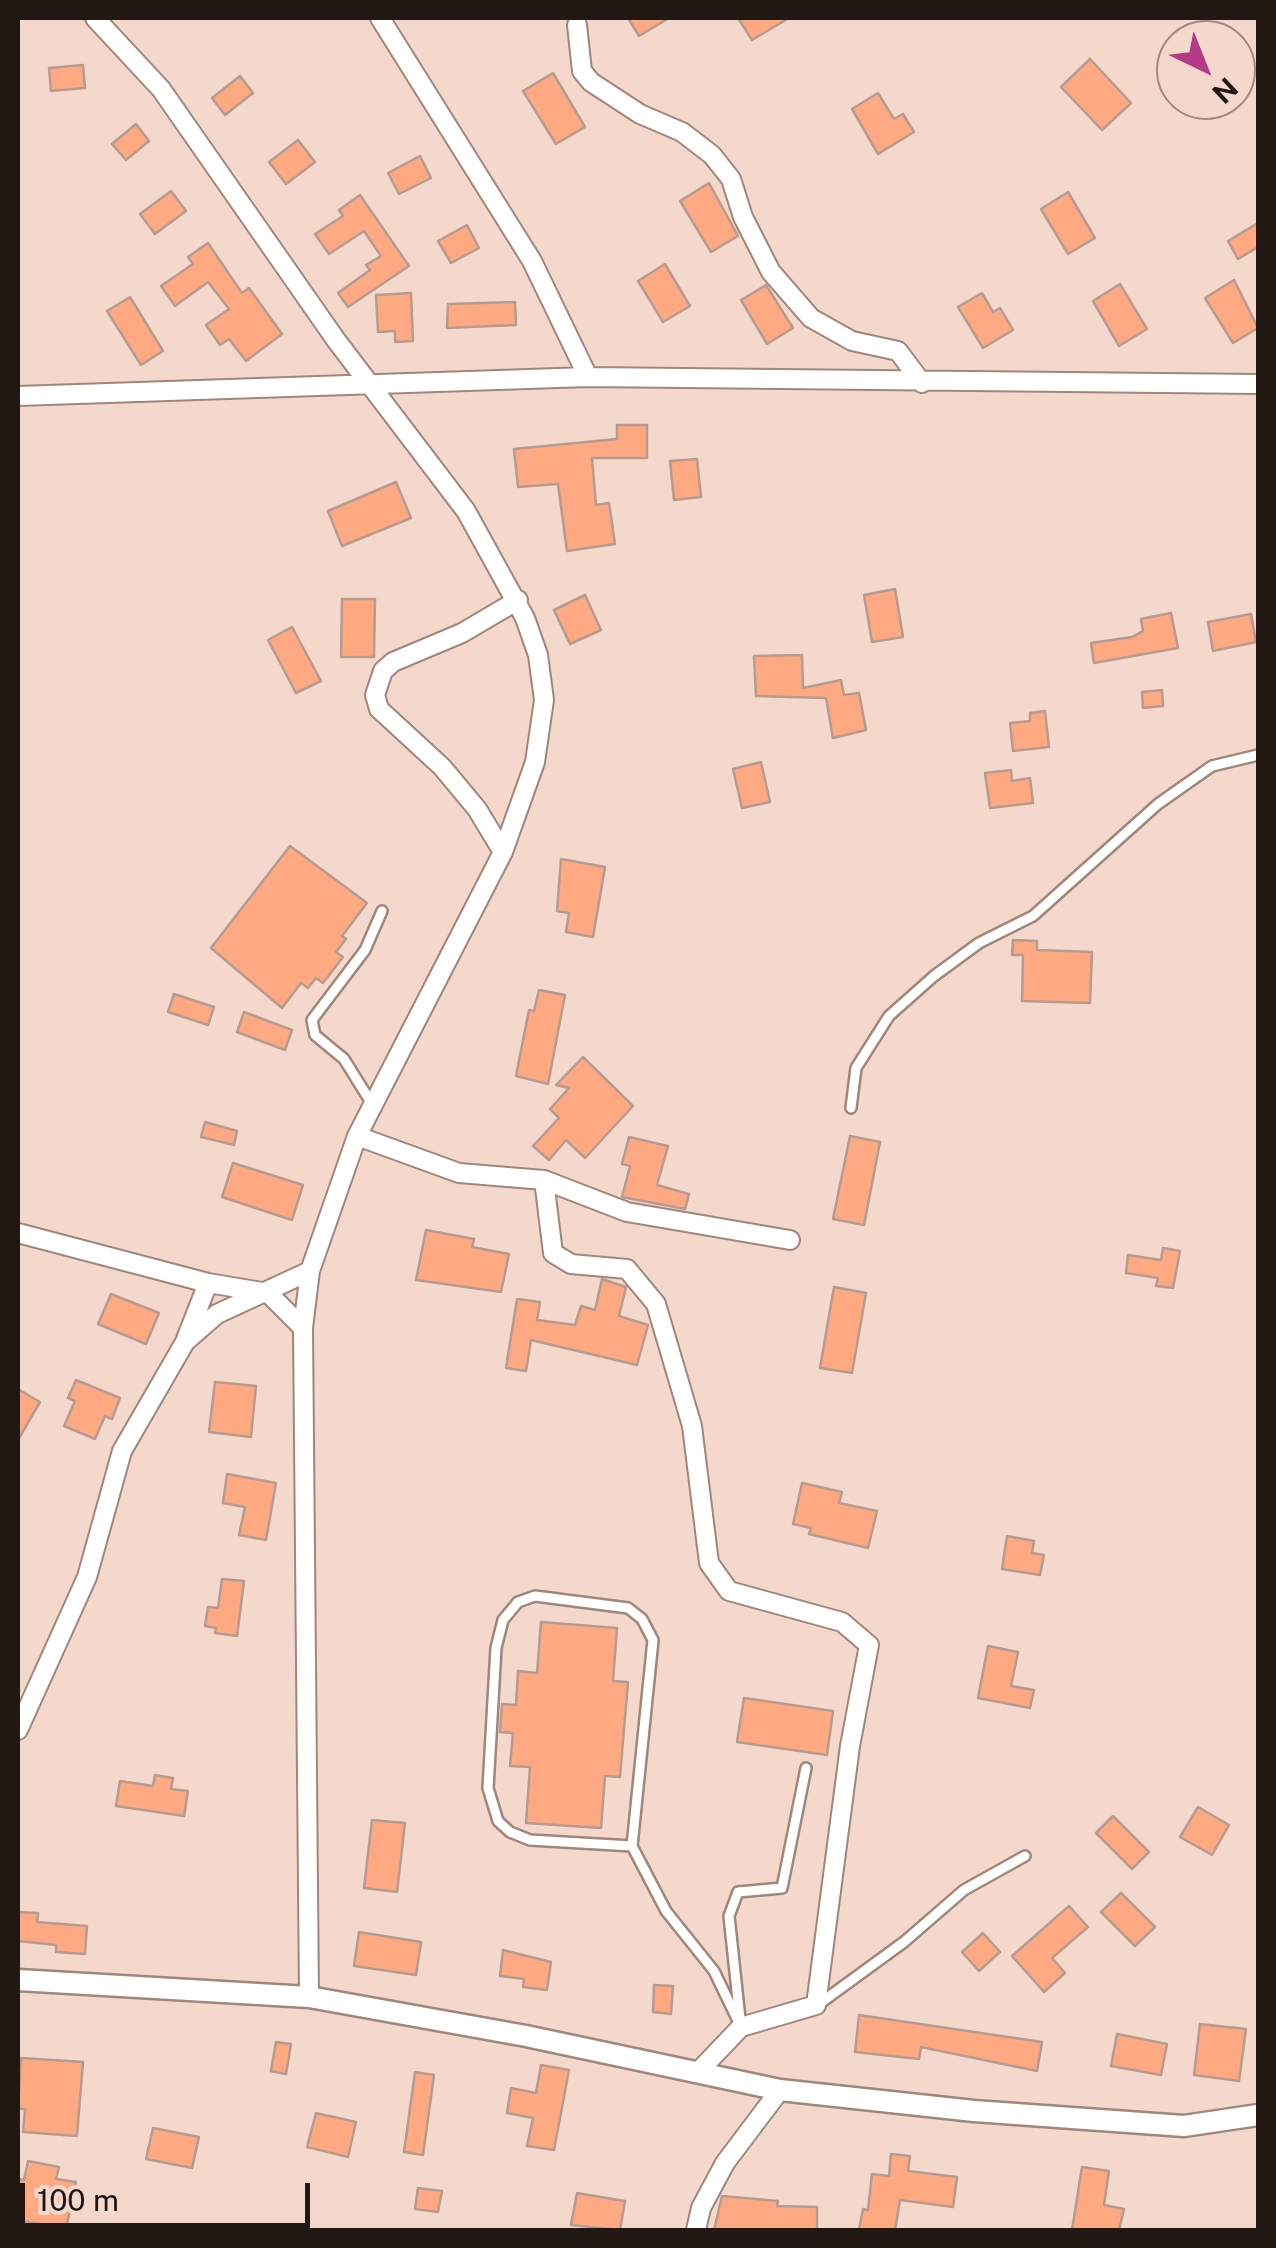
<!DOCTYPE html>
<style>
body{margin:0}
#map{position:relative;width:1276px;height:2248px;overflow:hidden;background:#f5d8cc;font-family:"Public Sans",sans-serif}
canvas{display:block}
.frame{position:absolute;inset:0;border:20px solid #211713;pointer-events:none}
.north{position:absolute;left:1156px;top:20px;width:100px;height:100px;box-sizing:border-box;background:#f5d8cc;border:2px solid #a08b82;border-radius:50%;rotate:137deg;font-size:28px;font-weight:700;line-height:40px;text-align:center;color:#211713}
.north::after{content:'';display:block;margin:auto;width:35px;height:45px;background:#b53989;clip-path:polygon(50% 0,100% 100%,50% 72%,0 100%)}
.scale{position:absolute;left:20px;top:2183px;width:290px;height:45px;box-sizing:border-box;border:5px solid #211713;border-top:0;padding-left:12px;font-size:30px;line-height:35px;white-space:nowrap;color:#211713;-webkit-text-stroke:8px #f5d8cc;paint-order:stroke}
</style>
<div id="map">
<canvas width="1276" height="2248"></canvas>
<div class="frame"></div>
<div class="north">N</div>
<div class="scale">100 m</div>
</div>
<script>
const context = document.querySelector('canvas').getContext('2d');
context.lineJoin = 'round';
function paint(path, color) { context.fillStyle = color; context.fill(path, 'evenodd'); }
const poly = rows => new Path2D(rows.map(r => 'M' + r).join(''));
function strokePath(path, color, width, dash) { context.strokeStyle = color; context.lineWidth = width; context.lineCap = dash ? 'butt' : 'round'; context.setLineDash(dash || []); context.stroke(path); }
const building = poly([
 [628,18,669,18,639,36,628,18],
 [738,18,789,18,752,40,738,18],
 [1090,59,1131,103,1102,130,1061,87,1090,59],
 [83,65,85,88,51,91,49,68,83,65],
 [553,73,585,127,556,144,523,91,553,73],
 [240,76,253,93,225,115,212,98,240,76],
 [878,93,894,119,903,114,914,132,878,154,852,109,878,93],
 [136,124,149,141,126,160,112,144,136,124],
 [298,140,315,162,286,184,269,162,298,140],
 [420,156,431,178,399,194,388,173,420,156],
 [709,183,738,236,711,252,680,201,709,183],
 [171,191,186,211,155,234,140,214,171,191],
 [1068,192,1095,238,1068,254,1041,209,1068,192],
 [360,195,409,266,348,307,338,293,370,270,366,265,381,256,364,231,329,254,315,234,343,216,339,210,360,195],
 [1258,223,1258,247,1238,259,1228,241,1258,223],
 [467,225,479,248,451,263,438,241,467,225],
 [208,243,242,293,249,288,282,334,246,361,229,339,220,345,206,325,229,309,208,282,175,306,161,286,193,264,188,257,208,243],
 [665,264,690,306,663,322,638,281,665,264],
 [1234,280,1258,328,1233,343,1205,298,1234,280],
 [1120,284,1147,329,1119,346,1093,301,1120,284],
 [766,285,793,328,767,344,741,300,766,285],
 [411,293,413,341,395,342,395,331,378,332,376,295,411,293],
 [982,293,993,312,1000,308,1013,330,983,348,958,307,982,293],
 [130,297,163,351,141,365,107,311,130,297],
 [515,302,516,325,447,328,448,304,515,302],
 [617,425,647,425,647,458,592,458,596,505,609,503,615,544,567,551,558,484,518,487,514,449,617,439,617,425],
 [697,459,701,497,674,500,670,461,697,459],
 [396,482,411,518,342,546,328,511,396,482],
 [895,589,903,637,872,642,864,595,895,589],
 [585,595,601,630,570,644,554,610,585,595],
 [342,599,375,599,374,657,341,657,342,599],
 [1171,613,1178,648,1094,663,1091,643,1132,637,1143,631,1141,619,1171,613],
 [1251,614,1256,642,1213,651,1208,622,1251,614],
 [292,627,321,681,296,693,268,640,292,627],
 [802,655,803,688,841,680,844,695,859,693,866,730,833,738,826,698,756,696,754,656,802,655],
 [1162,690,1163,706,1143,708,1142,692,1162,690],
 [1045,711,1049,747,1013,751,1010,723,1030,721,1030,713,1045,711],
 [761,762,770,802,742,808,733,769,761,762],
 [1011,770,1012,781,1030,778,1033,803,990,808,985,773,1011,770],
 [290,846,367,903,342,936,346,939,336,952,343,957,323,983,316,978,308,988,301,983,282,1008,211,948,290,846],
 [561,859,605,867,593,937,566,932,569,913,557,911,561,859],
 [1013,940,1037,941,1037,950,1092,952,1090,1003,1022,1001,1023,955,1012,955,1013,940],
 [539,990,565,995,548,1084,516,1076,529,1010,534,1011,539,990],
 [174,994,214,1007,208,1025,168,1012,174,994],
 [244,1012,292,1030,285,1050,237,1032,244,1012],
 [583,1057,633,1106,585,1158,566,1140,549,1160,533,1146,559,1118,550,1109,569,1088,556,1085,583,1057],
 [205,1122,237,1131,234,1145,201,1137,205,1122],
 [850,1136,880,1142,864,1225,833,1219,850,1136],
 [629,1137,668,1146,657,1185,689,1194,685,1209,622,1197,630,1166,622,1164,629,1137],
 [233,1163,303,1185,292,1220,222,1197,233,1163],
 [426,1230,474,1239,472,1247,509,1254,501,1292,416,1280,426,1230],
 [1163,1248,1180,1251,1173,1288,1156,1286,1158,1278,1126,1273,1128,1255,1161,1260,1163,1248],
 [602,1279,626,1287,619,1316,648,1325,637,1365,531,1340,526,1371,506,1368,517,1299,540,1302,537,1320,575,1325,581,1306,595,1310,602,1279],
 [834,1287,866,1293,852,1373,820,1368,834,1287],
 [111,1294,159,1313,146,1344,98,1324,111,1294],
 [76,1380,120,1398,112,1419,105,1416,95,1439,64,1426,75,1401,68,1398,76,1380],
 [215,1382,256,1386,251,1437,209,1432,215,1382],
 [18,1389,40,1402,18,1440,18,1389],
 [227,1474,276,1483,266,1540,239,1535,245,1507,223,1503,227,1474],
 [802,1483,842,1492,839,1503,877,1511,868,1548,809,1534,811,1528,793,1524,802,1483],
 [1007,1536,1034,1541,1032,1553,1044,1555,1040,1575,1002,1569,1007,1536],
 [222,1579,244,1581,237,1636,215,1633,216,1628,205,1626,208,1607,218,1608,222,1579],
 [541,1622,617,1628,613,1681,628,1682,620,1777,605,1776,601,1828,526,1823,530,1767,510,1766,513,1733,500,1732,502,1704,516,1705,518,1671,537,1673,541,1622],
 [988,1646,1018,1652,1011,1686,1034,1690,1030,1708,978,1698,988,1646],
 [744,1698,833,1711,827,1755,737,1742,744,1698],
 [155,1775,173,1778,171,1789,188,1791,184,1816,116,1806,120,1781,153,1786,155,1775],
 [1198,1807,1229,1825,1212,1855,1180,1837,1198,1807],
 [1113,1816,1149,1852,1132,1869,1096,1833,1113,1816],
 [372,1820,405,1823,397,1892,364,1888,372,1820],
 [1121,1893,1155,1927,1135,1946,1101,1912,1121,1893],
 [1069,1906,1088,1927,1052,1958,1065,1973,1044,1992,1012,1956,1069,1906],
 [18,1912,38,1913,37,1922,87,1926,85,1954,56,1952,56,1945,18,1941,18,1912],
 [359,1932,421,1942,416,1975,354,1966,359,1932],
 [983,1933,1000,1952,979,1971,962,1952,983,1933],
 [503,1950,551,1962,547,1990,523,1987,524,1979,500,1976,503,1950],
 [654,1985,673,1986,671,2014,653,2012,654,1985],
 [859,2015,1042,2042,1037,2071,921,2047,919,2059,855,2052,859,2015],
 [1200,2024,1246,2029,1239,2081,1194,2075,1200,2024],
 [1117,2034,1167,2044,1161,2075,1111,2066,1117,2034],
 [276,2042,291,2044,286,2074,271,2071,276,2042],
 [21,2058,83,2062,77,2136,23,2132,25,2109,18,2109,21,2058],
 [541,2065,569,2070,554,2150,527,2146,533,2118,507,2113,511,2088,536,2093,541,2065],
 [415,2072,434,2075,423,2155,404,2152,415,2072],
 [316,2113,356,2122,348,2157,307,2147,316,2113],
 [153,2128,199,2137,192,2168,146,2159,153,2128],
 [891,2154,910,2156,908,2171,957,2177,953,2207,900,2200,895,2230,859,2230,863,2209,868,2210,872,2174,889,2176,891,2154],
 [28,2161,59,2167,56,2179,76,2182,66,2229,18,2220,18,2179,24,2180,28,2161],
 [1082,2167,1109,2171,1104,2205,1124,2209,1119,2230,1072,2230,1082,2167],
 [418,2188,442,2191,438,2212,415,2209,418,2188],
 [577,2193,625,2201,620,2230,571,2225,577,2193],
 [722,2196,778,2201,777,2206,817,2207,817,2230,714,2230,722,2196]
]);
paint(building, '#ffa983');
strokePath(building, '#b69b90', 2.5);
const service = poly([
 [372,1104,344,1059,315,1035,312,1020,365,950,382,911],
 [851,1108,856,1068,889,1016,934,976,979,943,1033,916,1158,804,1212,766,1258,755],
 [632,1846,530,1840,510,1832,498,1821,488,1788,496,1648,503,1620,518,1602,535,1596,628,1608,642,1619,653,1640,632,1846,666,1911,714,1971,741,2027],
 [819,2004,904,1942,964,1890,1025,1856],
 [740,2019,729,1916,738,1892,782,1888,806,1768]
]);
const minor = poly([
 [95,18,161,89,336,340,466,511,525,618,538,655,544,700,535,762,503,852,357,1136,310,1271,303,1328,309,1997],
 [380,18,532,261,588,377],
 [577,25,582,71,591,82,640,114,682,132,712,155,731,179,743,217,771,272,811,318,852,341,898,351,922,383],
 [18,396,588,377,1258,384],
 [503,852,477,809,442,767,379,709,375,695,383,671,393,662,462,633,518,600],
 [357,1136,459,1173,544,1180,627,1212,790,1240],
 [544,1180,553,1253,571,1264,627,1269,656,1304,692,1426,709,1563,729,1591,842,1622,869,1645,850,1746,816,2005,741,2027,698,2072],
 [18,1233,208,1283,268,1293,303,1328],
 [186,1339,208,1283],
 [18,1730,87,1577,122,1451,185,1342,217,1314,310,1271],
 [696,2230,701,2208,725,2163,780,2090]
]);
const tertiary = poly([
 [18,1980,309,1997,526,2036,780,2090,974,2111,1184,2126,1258,2115]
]);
strokePath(service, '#a0867b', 14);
strokePath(minor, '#a0867b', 22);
strokePath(tertiary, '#a0867b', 25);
strokePath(service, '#fff', 9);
strokePath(minor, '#fff', 18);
strokePath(tertiary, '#fff', 20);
</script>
